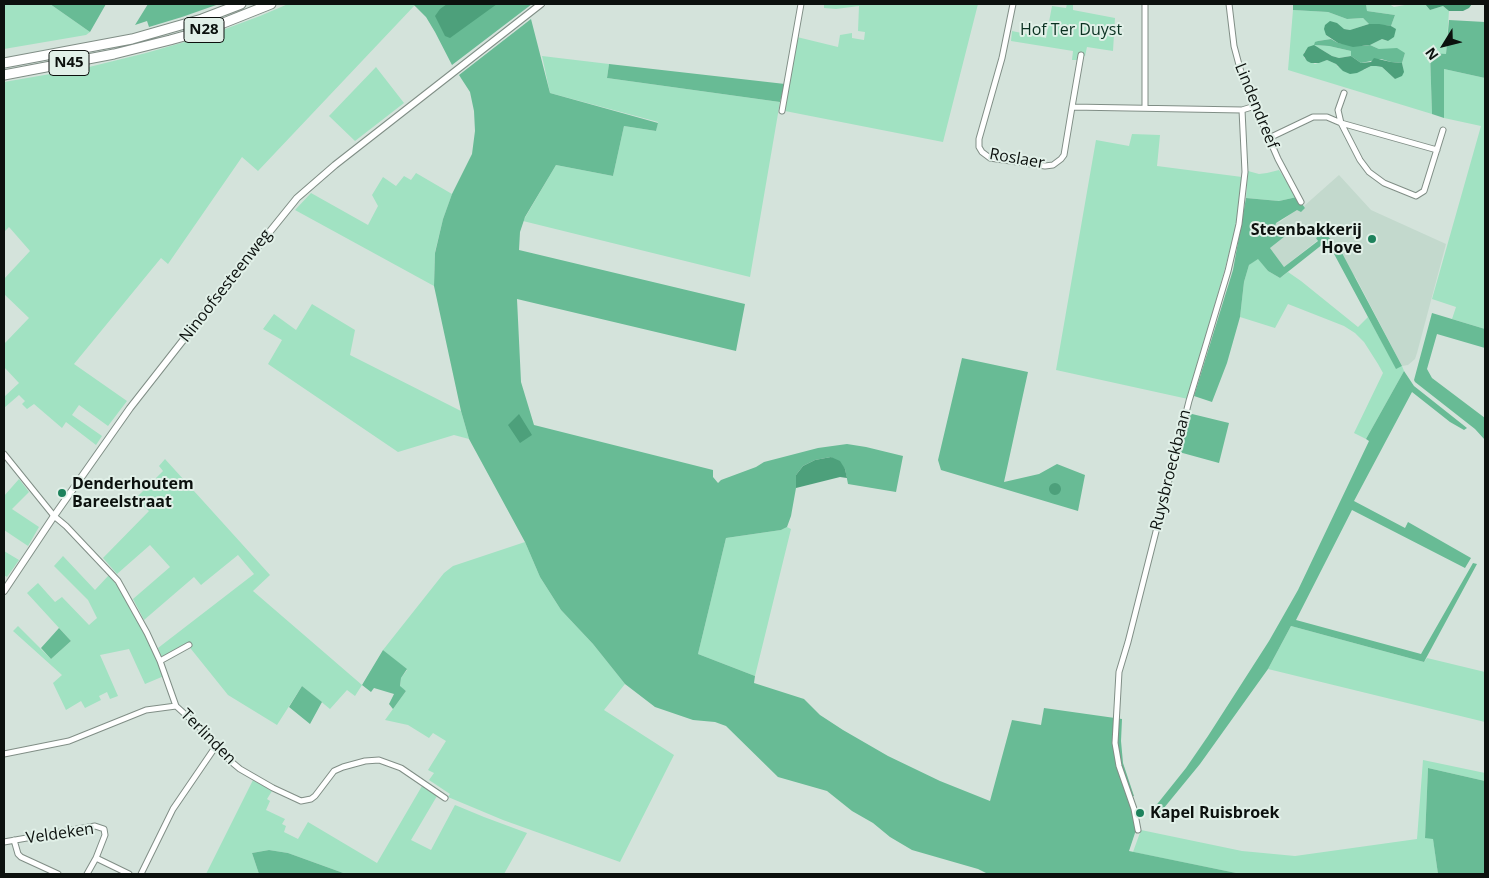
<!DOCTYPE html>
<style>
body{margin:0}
#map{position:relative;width:1489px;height:878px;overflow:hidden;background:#d4e3db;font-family:"Open Sans",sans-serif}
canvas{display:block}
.frame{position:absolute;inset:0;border:5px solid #0c110e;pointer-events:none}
.north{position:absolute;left:1419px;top:20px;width:50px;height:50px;-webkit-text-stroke:4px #e1f0e8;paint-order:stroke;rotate:234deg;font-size:14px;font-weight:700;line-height:20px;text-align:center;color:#0c110e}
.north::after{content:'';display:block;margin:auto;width:18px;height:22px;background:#0c110e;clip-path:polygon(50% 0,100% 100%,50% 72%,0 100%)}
</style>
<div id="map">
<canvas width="1489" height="878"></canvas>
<div class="frame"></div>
<div class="north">N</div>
</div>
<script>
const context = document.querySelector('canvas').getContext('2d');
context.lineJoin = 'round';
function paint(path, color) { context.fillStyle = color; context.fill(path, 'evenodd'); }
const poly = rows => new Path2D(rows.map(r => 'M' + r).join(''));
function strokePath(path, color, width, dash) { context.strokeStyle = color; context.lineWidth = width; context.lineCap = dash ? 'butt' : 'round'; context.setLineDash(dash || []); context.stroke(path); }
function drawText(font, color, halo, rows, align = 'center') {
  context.font = font + ' "Open Sans",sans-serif'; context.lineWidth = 4; context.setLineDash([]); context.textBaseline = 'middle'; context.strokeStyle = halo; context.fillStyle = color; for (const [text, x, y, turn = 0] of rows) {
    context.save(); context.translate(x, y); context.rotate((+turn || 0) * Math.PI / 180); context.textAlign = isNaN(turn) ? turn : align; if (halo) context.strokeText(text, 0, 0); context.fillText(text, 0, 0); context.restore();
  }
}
paint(poly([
 [1339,175,1371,210,1446,244,1417,353,1415,359,1408,365,1402,366,1356,278,1321,235,1316,238,1318,240,1284,267,1270,248,1289,233,1276,233,1274,230,1276,223,1280,222,1297,209,1305,208,1304,206]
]), '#c3d9cd');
paint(poly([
 [4,4,50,4,90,32,86,35,4,49],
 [288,4,413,4,415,5,258,171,242,157,168,264,161,258,74,364,127,401,108,426,79,405,72,415,102,436,96,445,66,422,62,428,34,404,27,409,22,404,25,401,19,395,4,408,4,397,19,383,4,367,4,344,29,318,4,294,4,279,30,251,9,227,4,232,4,82,85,68,146,53,209,35,260,16],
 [823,4,978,4,943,142,785,111,797,37,838,47,840,35,852,33,852,38,864,40,865,32,858,31,859,6,836,9,824,8,824,4],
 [1067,4,1073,4,1073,10,1115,18,1113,51,1087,47,1085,56,1079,55,1077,60,1072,60,1073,51,1011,41,1012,31,1046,38,1052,6,1066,8],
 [1366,4,1389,4,1394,7,1410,4,1425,4,1430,10,1443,6,1449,11,1446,54,1430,54,1432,114,1288,70,1293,10,1328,12,1347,19,1363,18,1369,24,1350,30,1344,29,1326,35,1331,39,1318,41,1314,45,1329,46,1351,51,1351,56,1339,58,1332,56,1319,48,1304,52,1304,58,1315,64,1327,60,1336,64,1338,67,1364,70,1371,66,1376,66,1382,67,1395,79,1403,68,1402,63,1405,53,1379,49,1370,45,1382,39,1388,41,1395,29,1391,26,1395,15,1367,11],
 [542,56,609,64,607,78,780,102,750,277,523,221,556,165,613,176,624,126,656,131,658,122,550,93],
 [376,67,404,103,355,141,329,116],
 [1444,69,1485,78,1485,329,1452,319,1456,307,1432,299,1481,126,1444,118],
 [1132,134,1160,135,1157,166,1242,177,1235,230,1224,272,1188,399,1056,370,1096,140,1129,146],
 [1279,170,1297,197,1279,201,1246,198,1248,171,1259,174,1267,173],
 [416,173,452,194,443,219,435,252,434,286,295,210,311,193,368,225,378,206,372,195,383,177,396,186,404,176,411,180],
 [1258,258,1268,271,1280,278,1288,272,1301,281,1358,327,1368,317,1396,368,1402,366,1404,371,1366,439,1354,433,1383,373,1378,364,1364,342,1355,333,1344,326,1288,304,1275,328,1240,317,1244,282,1249,265],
 [312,304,355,330,350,355,461,411,469,439,454,435,398,452,268,364,282,340,263,329,274,314,296,330],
 [165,459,270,575,253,591,362,685,355,696,347,690,330,709,302,686,277,725,228,695,187,644,162,658,158,648,254,574,238,555,201,585,194,577,144,620,133,599,170,567,150,545,117,574,103,558,149,511,135,499,163,471,159,466],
 [19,479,29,492,12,509,39,527,28,546,4,530,4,496],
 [787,527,791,529,755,676,698,654,726,538,781,530],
 [525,542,540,577,561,610,593,644,625,684,604,710,674,755,620,862,503,820,448,797,450,794,429,780,434,773,428,770,446,741,433,733,429,738,408,725,385,720,406,691,400,687,401,678,407,670,383,650,444,573,453,566],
 [4,551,19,560,7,577,4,575],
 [63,556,95,590,109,575,122,592,136,616,164,676,145,684,129,649,100,655,118,696,110,699,107,692,99,696,101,700,85,708,81,701,66,710,53,683,62,675,13,631,18,626,51,659,71,641,27,593,38,583,55,602,62,597,89,625,97,618,88,600,54,566],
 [1291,626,1424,662,1427,658,1485,672,1485,722,1268,669],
 [1423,760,1485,773,1485,781,1428,768,1425,838,1433,838,1438,874,1241,874,1133,852,1141,830,1242,851,1295,856,1417,839],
 [253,780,272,791,267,799,270,801,266,810,285,819,282,824,286,826,284,832,298,839,308,822,377,863,422,786,437,796,411,840,431,850,455,805,484,817,527,833,504,874,346,874,288,853,269,850,252,853,259,874,206,874]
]), '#a1e2c2');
paint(poly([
 [50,4,106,4,90,32],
 [148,4,219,4,182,17,149,27,147,21,135,25],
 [413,4,532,4,452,65,435,32,426,17],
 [1293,4,1366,4,1367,11,1395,15,1391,26,1369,24,1363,18,1347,19,1328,12,1293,10],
 [531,19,550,93,658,123,656,131,624,126,613,176,556,165,525,217,520,232,519,250,745,304,736,351,517,299,521,382,534,425,713,470,713,477,718,483,721,480,756,467,764,462,818,448,847,444,866,447,903,456,896,492,848,484,845,469,831,457,815,460,803,466,796,475,796,488,791,516,787,527,781,530,726,538,698,654,755,676,754,683,804,699,820,715,843,730,888,756,940,781,990,801,1012,720,1041,725,1044,708,1122,719,1121,741,1123,763,1134,796,1128,797,1132,809,1136,830,1129,851,1241,874,988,874,978,869,912,850,890,837,873,823,852,811,827,791,778,777,726,726,715,722,693,720,655,707,625,684,593,644,561,610,540,577,525,542,469,439,461,411,434,286,435,253,443,219,452,194,472,154,475,131,474,111,470,92,459,75],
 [1449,20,1485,22,1485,78,1444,69,1444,118,1432,114,1430,53,1446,54],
 [1331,39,1338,43,1363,46,1370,45,1379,49,1397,48,1405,53,1402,63,1391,62,1381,59,1361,63,1351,56,1351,51,1329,46,1314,45,1315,42,1318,41],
 [609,64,785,84,780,102,607,78],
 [1297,197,1305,208,1301,212,1297,210,1276,223,1274,230,1276,233,1285,227,1289,233,1270,248,1284,267,1318,241,1316,238,1320,235,1322,236,1326,234,1342,253,1402,366,1396,369,1333,252,1328,246,1323,244,1280,278,1268,271,1258,259,1249,265,1244,282,1240,317,1227,363,1212,402,1194,396,1233,270,1246,198,1279,201],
 [1432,313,1485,329,1485,348,1437,334,1427,369,1432,378,1485,418,1485,440,1475,429,1415,382,1414,380],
 [962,358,1028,372,1004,482,1039,474,1057,464,1085,475,1078,511,941,470,938,460],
 [1404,371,1414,386,1467,428,1464,430,1450,422,1412,392,1354,501,1405,528,1408,522,1471,558,1465,568,1352,510,1296,620,1421,654,1473,563,1477,564,1424,662,1291,626,1268,669,1200,764,1159,814,1154,808,1186,768,1208,736,1269,641,1298,590,1369,441,1366,439],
 [1188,413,1229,423,1219,463,1179,452],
 [59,628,71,641,51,659,41,648],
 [383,650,407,669,401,678,400,686,406,691,393,709,389,704,394,694,374,688,371,692,362,685],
 [302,686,322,702,310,724,289,707],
 [1428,768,1485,781,1485,874,1438,874,1433,839,1425,838],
 [269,850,288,853,346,874,259,874,252,853]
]), '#68bb95');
paint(poly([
 [447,4,497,4,450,38,445,36,435,16,440,9],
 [1425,4,1472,4,1469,8,1463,11,1449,11,1443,6,1430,10],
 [1330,21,1337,23,1344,29,1350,30,1369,24,1379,24,1391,26,1396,29,1394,37,1388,41,1382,39,1370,45,1353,47,1338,43,1326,35,1324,29,1325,25],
 [1314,45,1332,56,1339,58,1351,56,1361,63,1371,62,1374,58,1391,62,1402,63,1404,72,1402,76,1395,79,1382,67,1376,66,1371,66,1357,73,1350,74,1343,71,1336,64,1327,60,1319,63,1311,63,1307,61,1303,55,1308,47],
 [519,414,532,435,520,443,508,425],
 [831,457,840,461,845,469,847,478,840,477,796,488,796,475,803,466,815,460],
 '1049 489a6 6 0 1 1 12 0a6 6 0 1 1-12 0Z'
]), '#4da07b');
const minor = poly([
 [1013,4,1002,58,979,139,979,147,982,152,990,158,1045,166,1053,165,1061,159,1064,155,1072,107],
 [1229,4,1234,46,1242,76,1278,159,1301,202],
 [1081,55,1072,107,1242,110,1255,106],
 [1344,93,1338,110,1341,123,1437,150],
 [1145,108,1145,4],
 [782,111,801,4],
 [1269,138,1313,117,1327,117,1341,123,1360,160,1369,172,1384,183,1416,196,1424,191,1443,130],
 [4,454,54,516,66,526,118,581,147,633,160,661,176,706],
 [160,661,189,645],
 [4,754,69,741,146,710,176,706,209,736,228,759,240,769,273,788,301,801,311,799,315,796,334,771,343,767,365,761,379,760,401,768,445,798],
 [1138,830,1134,809,1119,766,1115,743,1119,672,1128,642,1189,401,1228,271,1239,224,1245,172,1242,110],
 [14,840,18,854,21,857,58,874],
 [4,842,95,826,104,829,105,835,96,858,129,874],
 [87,874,96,858],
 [141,874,173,809,216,746]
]);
const tertiary = poly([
 [4,591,54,516,130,408,213,302,297,198,335,165,541,4]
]);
const trunk = poly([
 [4,63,132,39,202,19,241,4],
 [4,75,114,54,170,40,206,30,271,4]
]);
strokePath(minor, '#808e86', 7);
strokePath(tertiary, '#808e86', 8);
strokePath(trunk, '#808e86', 11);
strokePath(minor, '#fff', 5);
strokePath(tertiary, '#fff', 6);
strokePath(trunk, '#fff', 9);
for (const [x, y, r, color] of [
 [1372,239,5,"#1d825c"],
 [62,493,5,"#1d825c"],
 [1140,813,5,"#1d825c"]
]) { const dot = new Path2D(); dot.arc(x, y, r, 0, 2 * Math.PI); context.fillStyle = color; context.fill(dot); strokePath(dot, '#e1f0e8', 2); }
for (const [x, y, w] of [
 [204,30,40],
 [69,63,40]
]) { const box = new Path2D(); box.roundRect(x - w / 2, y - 12.5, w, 25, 4); context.fillStyle = '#e1f0e8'; context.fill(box); strokePath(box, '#0c110e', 1); }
drawText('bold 15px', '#0c110e', null, [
 ["N28",204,30],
 ["N45",69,63]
]);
drawText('16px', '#0a3121', '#e1f0e8', [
 ["Hof Ter Duyst",1071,30]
]);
drawText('16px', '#0c110e', '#e1f0e8', [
 ["Lindendreef",1256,106,68],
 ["Roslaer",1017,159,10],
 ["Ninoofsesteenweg",226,286,-52],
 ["Ruysbroeckbaan",1171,470,-76],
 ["Terlinden",208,737,45],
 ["Veldeken",60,834,-8]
]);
drawText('bold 16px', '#0c110e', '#e1f0e8', [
 ["Steenbakkerij",1362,230,"right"],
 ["Hove",1362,248,"right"],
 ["Denderhoutem",72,484],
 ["Bareelstraat",72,502],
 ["Kapel Ruisbroek",1150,813]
], 'left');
</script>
